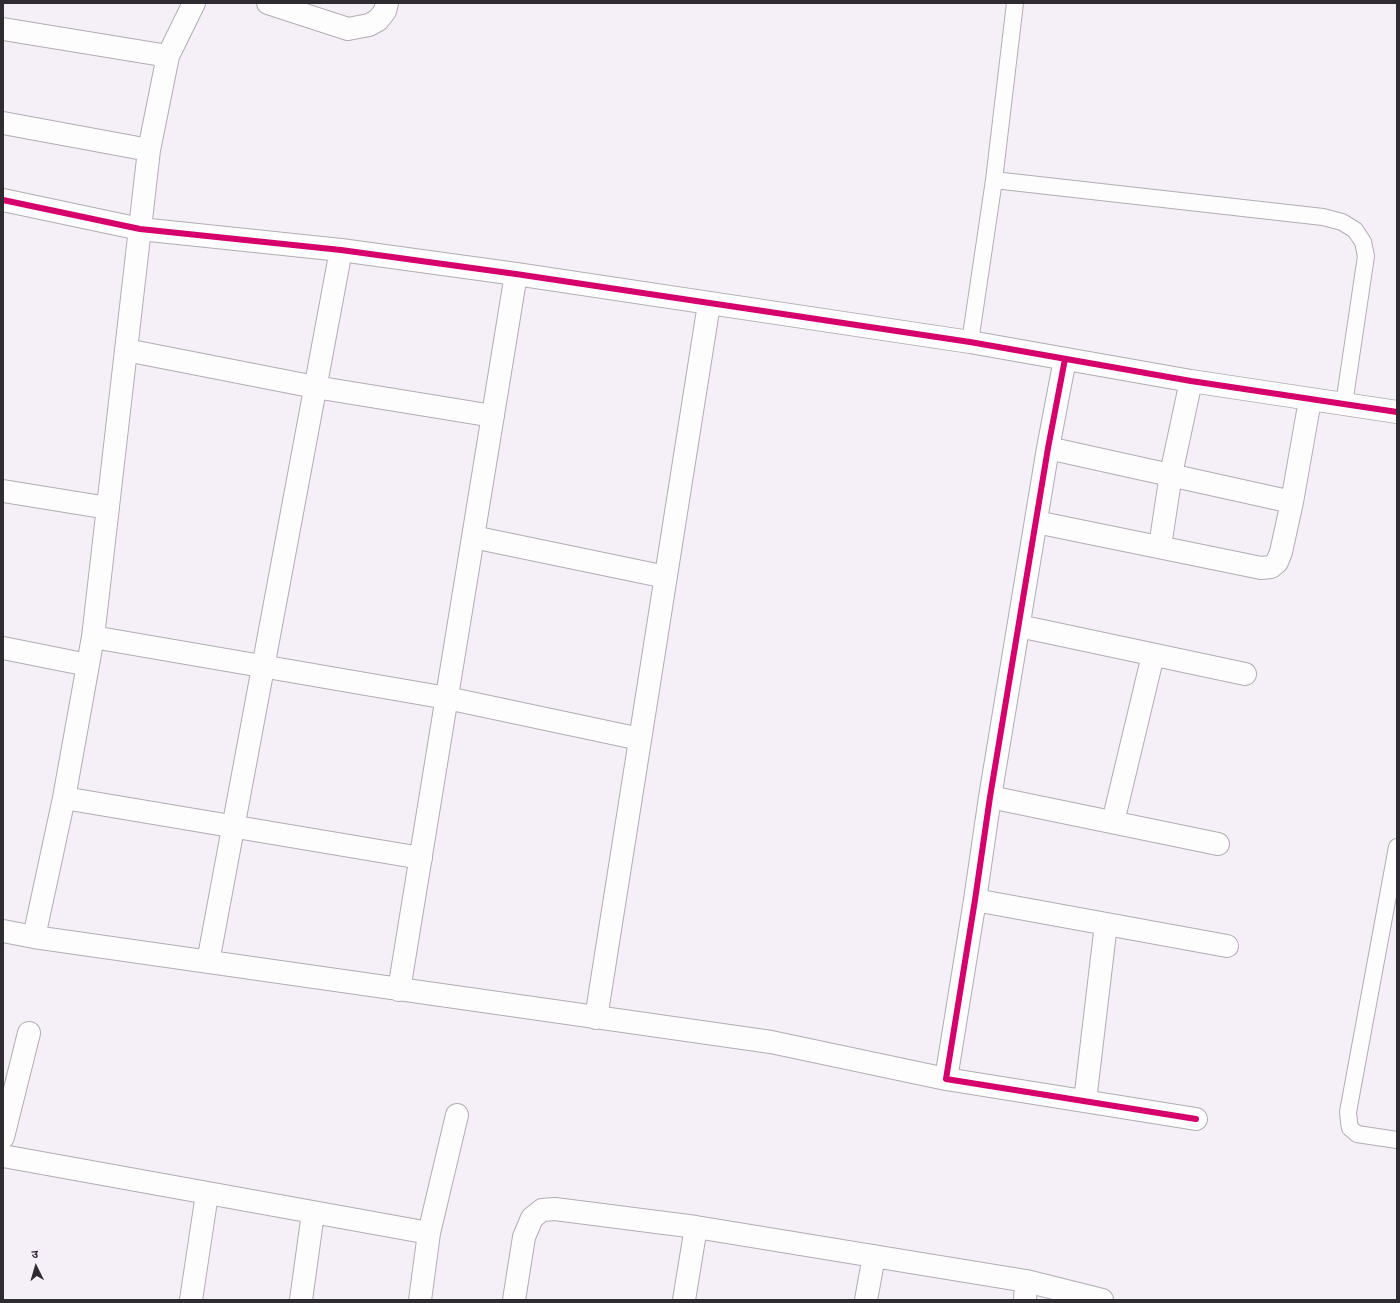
<!DOCTYPE html>
<meta charset="utf-8">
<style>
body{margin:0}
#map{position:relative;width:1400px;height:1303px;overflow:hidden;background:#f5f0f8;font-family:Spectral,"Noto Sans Devanagari",serif}
canvas{display:block}
.frame{position:absolute;inset:0;border:4px solid #2f2c31;pointer-events:none}
.north{position:absolute;left:16px;top:1247px;width:40px;height:40px;-webkit-text-stroke:3px #f6ecfb;paint-order:stroke;rotate:355deg;font-size:11px;font-weight:700;line-height:16px;text-align:center;color:#2f2c31}
.north::after{content:'';display:block;margin:auto;width:14px;height:18px;background:#2f2c31;clip-path:polygon(50% 0,100% 100%,50% 72%,0 100%)}
</style>
<div id="map">
<canvas width="1400" height="1303"></canvas>
<div class="frame"></div>
<div class="north">उ</div>
</div>
<script>
const context = document.querySelector('canvas').getContext('2d');
context.lineJoin = 'round';
const poly = rows => new Path2D(rows.map(r => 'M' + r).join(''));
function strokePath(path, color, width, dash) { context.strokeStyle = color; context.lineWidth = width; context.lineCap = dash ? 'butt' : 'round'; context.setLineDash(dash || []); context.stroke(path); }
const service = poly([
 [994,180,1323,217,1342,222,1355,230,1363,242,1366,256,1344,404],
 [970,342,994,180,1015,3],
 [1397,847,1348,1112,1349,1122,1350,1128,1357,1134,1397,1140]
]);
const minor = poly([
 [268,3,348,29,369,25,378,20,385,11,387,3],
 [3,29,168,56],
 [3,123,149,150],
 [3,200,140,229,341,250,516,274,970,342,1191,381,1397,412],
 [126,350,315,387,493,416],
 [1065,359,1048,448,990,797,975,900,946,1079,1196,1119],
 [1048,448,1292,502],
 [3,491,108,508],
 [1036,522,1261,568,1271,567,1277,562,1281,552,1292,502,1310,400],
 [473,537,666,577],
 [1160,546,1171,474,1191,381],
 [1019,626,1245,674],
 [93,637,447,698,640,739],
 [3,648,88,665],
 [990,797,1218,844],
 [64,798,421,858],
 [1113,822,1153,655],
 [975,900,1227,946],
 [3,931,34,937,771,1042,946,1079],
 [34,937,64,798,93,637,149,150,168,56,194,3],
 [208,962,341,250],
 [399,990,516,274],
 [596,1018,709,304],
 [1085,1101,1106,924],
 [3,1137,29,1033],
 [3,1156,429,1233],
 [191,1300,207,1194],
 [301,1300,313,1213],
 [420,1300,429,1233,457,1115],
 [514,1300,524,1237,532,1218,542,1210,555,1209,696,1227,1026,1281,1102,1300],
 [684,1300,696,1227],
 [866,1300,874,1256],
 [1025,1300,1026,1281]
]);
strokePath(service, '#b1adb3', 18);
strokePath(minor, '#b1adb3', 24);
strokePath(service, '#fefdfe', 16);
strokePath(minor, '#fefdfe', 22);
strokePath(poly([
 [3,200,140,229,341,250,516,274,970,342,1191,381,1397,412],
 [1065,359,1048,448,990,797,975,900,946,1079,1196,1119]
]), '#d6006c', 6);
</script>
